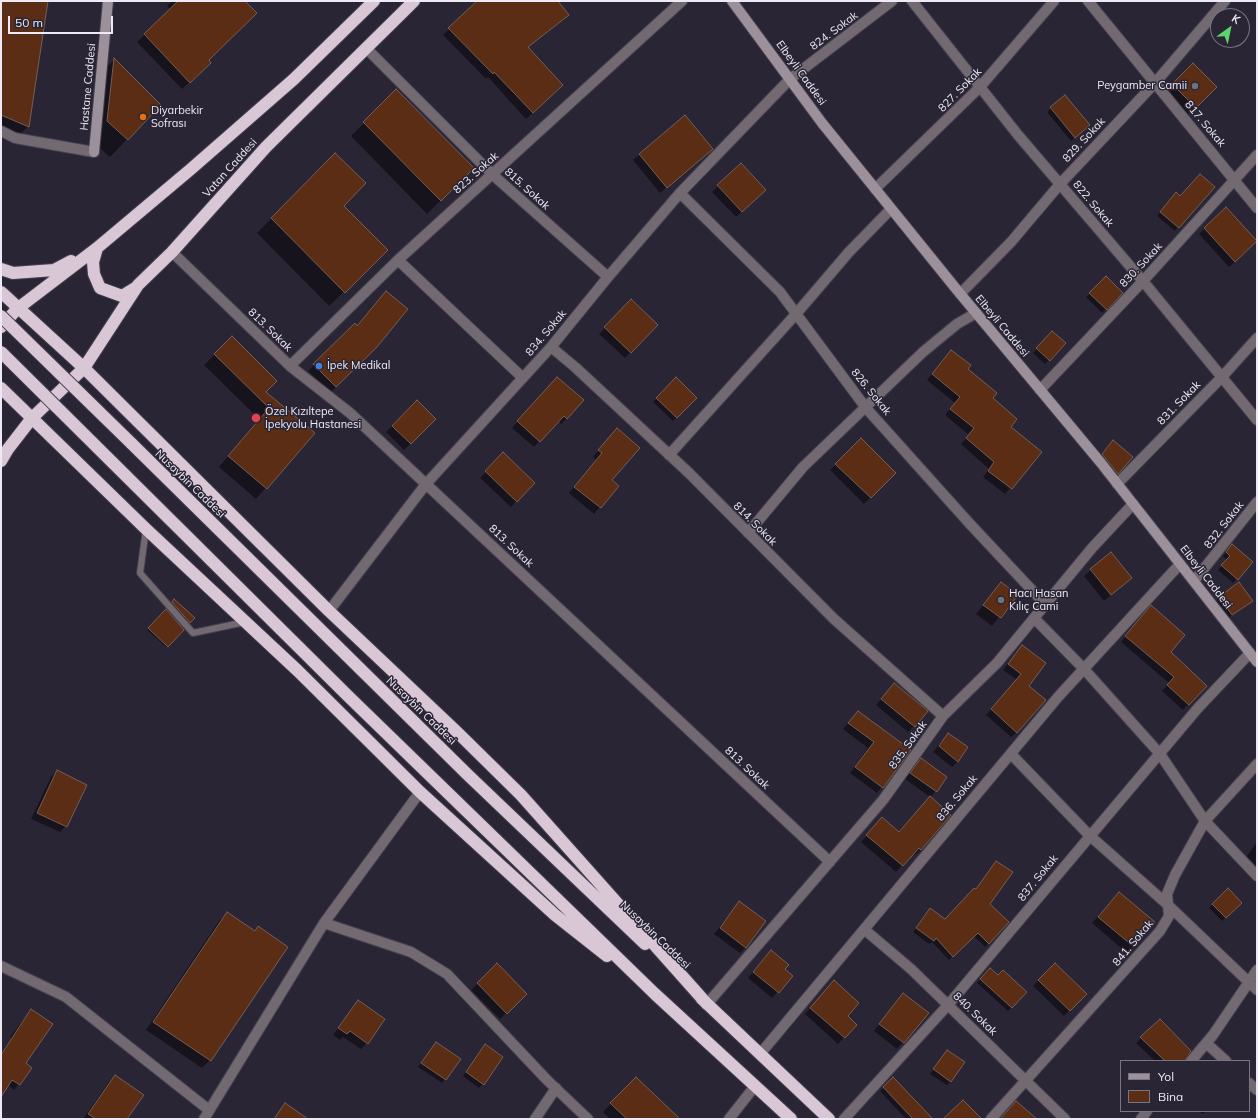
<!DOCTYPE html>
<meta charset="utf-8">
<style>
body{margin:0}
#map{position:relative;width:1258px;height:1120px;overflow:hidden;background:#2a2535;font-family:Mulish,sans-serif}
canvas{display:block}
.frame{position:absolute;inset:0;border:2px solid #edeaf5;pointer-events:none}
.legend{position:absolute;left:1120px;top:1060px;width:130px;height:52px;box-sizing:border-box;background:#2a2535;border:1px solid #787482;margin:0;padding:5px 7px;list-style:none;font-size:12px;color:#edeaf5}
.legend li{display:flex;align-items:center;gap:8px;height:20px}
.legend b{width:20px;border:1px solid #787482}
.north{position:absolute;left:1210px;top:8px;width:40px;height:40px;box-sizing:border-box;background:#2a2535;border:1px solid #787482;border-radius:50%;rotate:33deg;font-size:11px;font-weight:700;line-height:16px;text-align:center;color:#edeaf5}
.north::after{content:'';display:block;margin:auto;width:14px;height:18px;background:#5ed56c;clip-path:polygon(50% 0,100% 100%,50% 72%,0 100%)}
.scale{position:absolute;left:8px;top:16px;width:105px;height:18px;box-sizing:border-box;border:2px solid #edeaf5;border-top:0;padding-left:5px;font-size:12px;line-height:14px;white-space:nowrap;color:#edeaf5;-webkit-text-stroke:3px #2a2535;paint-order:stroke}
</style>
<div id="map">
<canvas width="1258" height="1120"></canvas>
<div class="frame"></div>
<ul class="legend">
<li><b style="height:5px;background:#9c909a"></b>Yol</li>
<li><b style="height:11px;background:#5b2d14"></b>Bina</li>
</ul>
<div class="north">K</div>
<div class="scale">50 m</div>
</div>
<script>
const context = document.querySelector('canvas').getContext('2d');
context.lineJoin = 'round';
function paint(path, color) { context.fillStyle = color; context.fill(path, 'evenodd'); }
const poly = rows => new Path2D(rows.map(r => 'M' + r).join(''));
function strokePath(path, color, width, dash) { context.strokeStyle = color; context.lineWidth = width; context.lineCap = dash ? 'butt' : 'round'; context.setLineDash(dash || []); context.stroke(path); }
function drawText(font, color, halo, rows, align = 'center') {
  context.font = font + ' Mulish,sans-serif'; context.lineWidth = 3; context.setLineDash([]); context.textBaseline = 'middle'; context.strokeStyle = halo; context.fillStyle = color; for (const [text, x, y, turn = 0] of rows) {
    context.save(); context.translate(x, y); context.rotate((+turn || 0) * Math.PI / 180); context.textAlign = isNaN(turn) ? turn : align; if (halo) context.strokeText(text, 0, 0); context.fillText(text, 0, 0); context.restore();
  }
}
paint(poly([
 [1,1,47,1,29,126,20,134,1,127],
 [172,1,244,1,203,70,182,89,137,42,171,10,167,6],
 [557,1,568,15,527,48,556,91,526,119,488,77,486,79,443,35,477,2],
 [114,60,160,105,110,157,89,139,96,77],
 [1193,65,1215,87,1187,115,1165,93],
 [396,91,473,168,427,214,351,136],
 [1065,96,1085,129,1071,141,1047,112],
 [685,117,712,149,660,193,633,160],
 [335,154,343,206,372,265,329,306,257,233],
 [718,186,765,190,736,217,712,192],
 [1172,197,1178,227,1175,231,1157,216],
 [1205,228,1250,248,1229,267,1199,234],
 [1106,278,1121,293,1102,313,1086,297],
 [631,301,656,325,625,358,599,334],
 [355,324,376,347,330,393,308,371],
 [1048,336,1049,360,1045,364,1033,353],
 [232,338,265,392,313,433,256,499,219,467,259,419,204,365],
 [951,351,992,398,1009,427,1041,452,1005,494,983,477,989,469,961,444,969,435,945,415,955,403,927,380],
 [676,379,696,398,673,421,653,402],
 [551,384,567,418,561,424,558,421,534,447,512,428],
 [417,401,435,419,404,450,386,432],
 [611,436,610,480,618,486,594,514,569,493,596,460,593,457],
 [861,440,895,473,864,504,830,470],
 [1109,445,1117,473,1114,477,1098,458],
 [503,454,534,483,511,507,480,478],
 [1232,545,1251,563,1233,583,1218,570,1227,560,1223,556],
 [1111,553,1125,583,1104,601,1084,576],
 [1001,583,1016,595,992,626,976,614],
 [1219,597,1247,605,1228,618,1216,601],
 [174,601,193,618,188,624,171,605],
 [166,610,183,630,166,647,147,630],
 [1146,612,1169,652,1205,686,1183,710,1162,691,1169,683,1121,642],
 [1017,652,1028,686,1017,732,1011,737,986,715,1017,680,1003,670],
 [894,684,914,726,908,732,876,705],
 [858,712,909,750,877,793,850,773,868,748,843,729],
 [948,734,958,761,952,767,933,752],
 [921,759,946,777,930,798,921,849,915,855,913,853,896,872,861,842,882,818,899,832,930,797,905,779],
 [57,771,66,826,60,832,31,819,51,777],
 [1257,842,1257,870,1244,860],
 [1228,890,1241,903,1222,921,1209,908],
 [1113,899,1154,922,1127,953,1092,923],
 [739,903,746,947,740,953,714,934],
 [989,904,1008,922,985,947,974,936,949,960,932,942,929,944,913,932,930,910,945,921],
 [228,913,254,931,258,928,210,1060,202,1068,146,1030,219,921],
 [765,957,792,976,772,998,748,978],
 [1055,964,1086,994,1064,1016,1033,986],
 [497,965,526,994,500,1019,471,990],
 [986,973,1025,993,1008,1011,977,983],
 [828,988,846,1016,856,1025,838,1044,805,1014],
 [903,994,928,1013,897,1049,874,1031],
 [358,1002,367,1043,361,1049,343,1037,340,1040,333,1035],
 [31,1010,24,1064,31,1068,14,1090,8,1085,1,1093,1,1055,12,1039,10,1037],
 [1160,1020,1184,1061,1155,1061,1136,1043],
 [436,1043,445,1079,442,1083,418,1067],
 [482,1049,483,1084,479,1088,463,1076],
 [947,1051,951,1081,947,1085,930,1074],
 [115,1076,126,1119,83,1119,109,1082],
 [636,1078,678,1119,610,1119,603,1112],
 [893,1078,917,1119,906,1119,880,1091],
 [1199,1111,1206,1111,1203,1114]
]), '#0007');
const building = poly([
 [1,1,48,1,29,127,1,115,1,1],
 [178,1,245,1,257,13,209,60,211,63,190,83,144,34,178,1],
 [477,1,558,1,569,15,528,47,563,85,533,113,494,72,493,74,448,28,477,1],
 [114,58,161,105,128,140,107,121,114,58],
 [1193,63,1217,87,1196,108,1172,84,1193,63],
 [396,89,474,168,441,201,363,122,396,89],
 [1065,95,1090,125,1075,138,1050,107,1065,95],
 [685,115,713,149,667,188,639,154,685,115],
 [335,153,366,183,344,206,388,250,345,293,271,218,335,153],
 [741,163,766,190,742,212,717,185,741,163],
 [1200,174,1215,187,1179,228,1160,212,1176,192,1180,196,1200,174],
 [1226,207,1257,241,1235,262,1204,228,1226,207],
 [1106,276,1123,293,1107,310,1089,293,1106,276],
 [386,291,408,309,377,347,336,387,313,364,355,323,357,326,386,291],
 [631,299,658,325,631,353,604,327,631,299],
 [1052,331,1066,343,1050,361,1036,348,1052,331],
 [232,336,277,381,266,392,315,433,267,489,228,456,269,408,214,354,232,336],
 [951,350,971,365,968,369,997,393,993,398,1017,419,1011,427,1042,452,1012,489,988,471,994,462,966,438,974,428,950,409,960,397,932,374,951,350],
 [557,377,584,400,567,419,564,416,540,442,517,421,557,377],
 [676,377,697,398,677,418,656,398,676,377],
 [417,400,436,419,411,444,392,426,417,400],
 [617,428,640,448,612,480,619,486,601,508,574,487,602,453,598,450,617,428],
 [861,438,896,473,871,498,835,464,861,438],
 [1113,440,1133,457,1118,474,1102,454,1113,440],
 [503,452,535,483,517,502,485,471,503,452],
 [1232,544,1253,562,1238,580,1221,565,1230,556,1226,552,1232,544],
 [1111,552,1132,578,1111,595,1090,569,1111,552],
 [1001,582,1018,595,1001,618,983,605,1001,582],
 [1239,582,1253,601,1232,615,1219,597,1239,582],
 [174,599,195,618,190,623,172,602,174,599],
 [1151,605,1185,635,1171,652,1207,686,1189,705,1167,685,1174,677,1125,636,1151,605],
 [166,609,184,630,168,647,148,628,166,609],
 [1022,645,1046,663,1029,686,1046,700,1017,733,991,709,1021,674,1008,664,1022,645],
 [894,683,928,711,915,727,881,699,894,683],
 [858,711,911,750,883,788,855,767,874,742,848,723,858,711],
 [948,733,968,747,958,762,939,746,948,733],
 [921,758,947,777,937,792,910,773,921,758],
 [57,770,87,785,67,827,37,813,57,770],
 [930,796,951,815,921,850,919,848,903,866,866,835,882,817,899,832,930,796],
 [996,861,1013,872,990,904,1009,922,989,944,978,933,953,957,936,938,934,941,916,928,930,908,945,919,974,888,976,889,996,861],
 [1228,888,1242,903,1226,918,1212,904,1228,888],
 [1119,892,1155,922,1134,947,1098,917,1119,892],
 [739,901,766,921,746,948,720,928,739,901],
 [227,912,255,931,258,926,288,947,211,1061,153,1022,227,912],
 [771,950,789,965,785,969,793,976,779,993,753,972,771,950],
 [497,963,527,994,507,1014,477,983,497,963],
 [1055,963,1087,994,1070,1011,1038,980,1055,963],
 [990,968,998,975,1003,970,1027,992,1012,1008,980,979,990,968],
 [834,980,859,1003,848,1016,857,1025,845,1038,810,1008,834,980],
 [903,993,929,1013,904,1043,879,1024,903,993],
 [358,1000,385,1019,368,1044,350,1031,347,1034,338,1028,358,1000],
 [31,1009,53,1024,26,1063,32,1068,20,1085,12,1080,1,1097,1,1055,31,1009],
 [1160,1019,1191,1051,1185,1061,1165,1061,1140,1037,1160,1019],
 [436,1042,461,1059,446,1080,421,1063,436,1042],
 [485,1044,503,1057,484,1085,466,1072,485,1044],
 [947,1050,965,1062,951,1082,933,1069,947,1050],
 [115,1075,144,1095,127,1119,96,1119,88,1114,115,1075],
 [636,1077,680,1119,627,1119,610,1103,636,1077],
 [893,1077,933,1119,913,1119,883,1087,893,1077],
 [963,1100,982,1119,943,1119,963,1100],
 [1016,1101,1037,1119,1000,1119,1016,1101],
 [285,1103,308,1119,274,1119,285,1103]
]);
paint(building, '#5b2d14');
strokePath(building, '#735f55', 1);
const lane = poly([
 [146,529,140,573,193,633,245,622]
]);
const street = poly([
 [912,1,1018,135,1147,286,1257,420],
 [1088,1,1257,208],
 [366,48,493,175,608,277],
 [1,131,15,138,94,152],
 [875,189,980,87,1054,1],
 [680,193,780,292,866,408,970,524,1045,604],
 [172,252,290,366,350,413,830,862],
 [398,260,523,378],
 [960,294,1011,242,1060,184,1155,83,1225,1],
 [551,347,575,367,689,473,834,619,943,716],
 [290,366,398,260,682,1],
 [1040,390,1143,281,1257,155],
 [669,455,796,314,849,252,891,209],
 [1117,484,1222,377,1257,338],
 [748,533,803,467,923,352,957,324,976,313],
 [1194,581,1257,502],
 [329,611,426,484,551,347,608,277,680,193,790,79,892,1],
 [1034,618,1084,669,1160,754,1205,821,1257,876],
 [1011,754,1089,835,1168,905,1257,990],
 [324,923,411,952,447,974,547,1080,588,1119],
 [865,930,911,969,1065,1119],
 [1,966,66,997,209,1110],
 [707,1004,883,800,943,716,997,663,1092,548,1133,504],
 [1206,1043,1226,1061],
 [760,1054,1058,697,1180,564],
 [1191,1061,1213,1035,1257,970],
 [1249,1083,1257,1090],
 [204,1119,324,923,420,792],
 [535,1119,556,1088],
 [729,1119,755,1086],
 [844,1119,948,1005,1198,708,1250,653],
 [991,1119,1160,931,1169,916,1167,894,1175,875,1205,821,1257,764],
 [1141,1119,1147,1111]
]);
const secondary = poly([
 [732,1,822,123,957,290,1101,463,1257,662],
 [94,152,108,1]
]);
const highway = poly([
 [97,248,93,262,94,274,100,288,122,296,135,288],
 [1,269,13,273,54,270,71,261],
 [1,292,84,368,329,611,457,732,521,795,707,1004],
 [1,327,17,309,97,248,191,169,294,79,374,1],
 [1,388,146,529,298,671,420,792,555,915,607,956],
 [131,443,468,775,645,944],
 [1,461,8,449,32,418,84,368,138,285,172,252,266,147,414,1],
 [112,462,348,696,655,994,791,1119],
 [702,999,829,1119]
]);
strokePath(lane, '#454150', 8);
strokePath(street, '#454150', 12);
strokePath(secondary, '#454150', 12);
strokePath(highway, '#454150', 14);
strokePath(lane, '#726a70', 6);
strokePath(street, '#726a70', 10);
strokePath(secondary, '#9c909a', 10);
strokePath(highway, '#dac7d6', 12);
const highwayBridge = poly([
 [1,316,131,443],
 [1,352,112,462]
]);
strokePath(highwayBridge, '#454150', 14, []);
strokePath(highwayBridge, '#dac7d6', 12);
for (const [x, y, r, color] of [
 [1195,86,4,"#6b7280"],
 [143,117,4,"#e8710a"],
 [319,366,4,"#3f7fe0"],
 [256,418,5,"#e0444e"],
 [1001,600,4,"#6b7280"]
]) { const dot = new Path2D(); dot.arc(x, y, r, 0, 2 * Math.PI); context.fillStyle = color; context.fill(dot); strokePath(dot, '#2a2535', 1.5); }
drawText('11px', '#edeaf5', '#2a2535', [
 ["824. Sokak",834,31,-37],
 ["Elbeyli Caddesi",801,73,54],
 ["Hastane Caddesi",88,87,-85],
 ["827. Sokak",960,90,-46],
 ["817. Sokak",1205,124,50],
 ["829. Sokak",1084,140,-47],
 ["Vatan Caddesi",230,168,-48],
 ["823. Sokak",476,173,-42],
 ["815. Sokak",527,189,42],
 ["822. Sokak",1093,204,50],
 ["830. Sokak",1141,265,-47],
 ["Elbeyli Caddesi",1002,326,50],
 ["813. Sokak",270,330,44],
 ["834. Sokak",546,333,-50],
 ["826. Sokak",871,392,51],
 ["831. Sokak",1179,403,-46],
 ["Nusaybin Caddesi",190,484,44],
 ["814. Sokak",755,524,45],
 ["832. Sokak",1224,525,-52],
 ["813. Sokak",511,546,43],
 ["Elbeyli Caddesi",1206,577,52],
 ["Nusaybin Caddesi",421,711,44],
 ["835. Sokak",908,745,-54],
 ["813. Sokak",747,768,43],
 ["836. Sokak",957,798,-50],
 ["837. Sokak",1038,878,-51],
 ["Nusaybin Caddesi",655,935,44],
 ["841. Sokak",1133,943,-50],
 ["840. Sokak",975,1014,44]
]);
drawText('11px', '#edeaf5', '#2a2535', [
 ["Peygamber Camii",1187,86,"right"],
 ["Diyarbekir",151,111],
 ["Sofrası",151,124],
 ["İpek Medikal",327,366],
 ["Özel Kızıltepe",265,412],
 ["İpekyolu Hastanesi",265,425],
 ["Hacı Hasan",1009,594],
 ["Kılıç Cami",1009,607]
], 'left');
</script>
